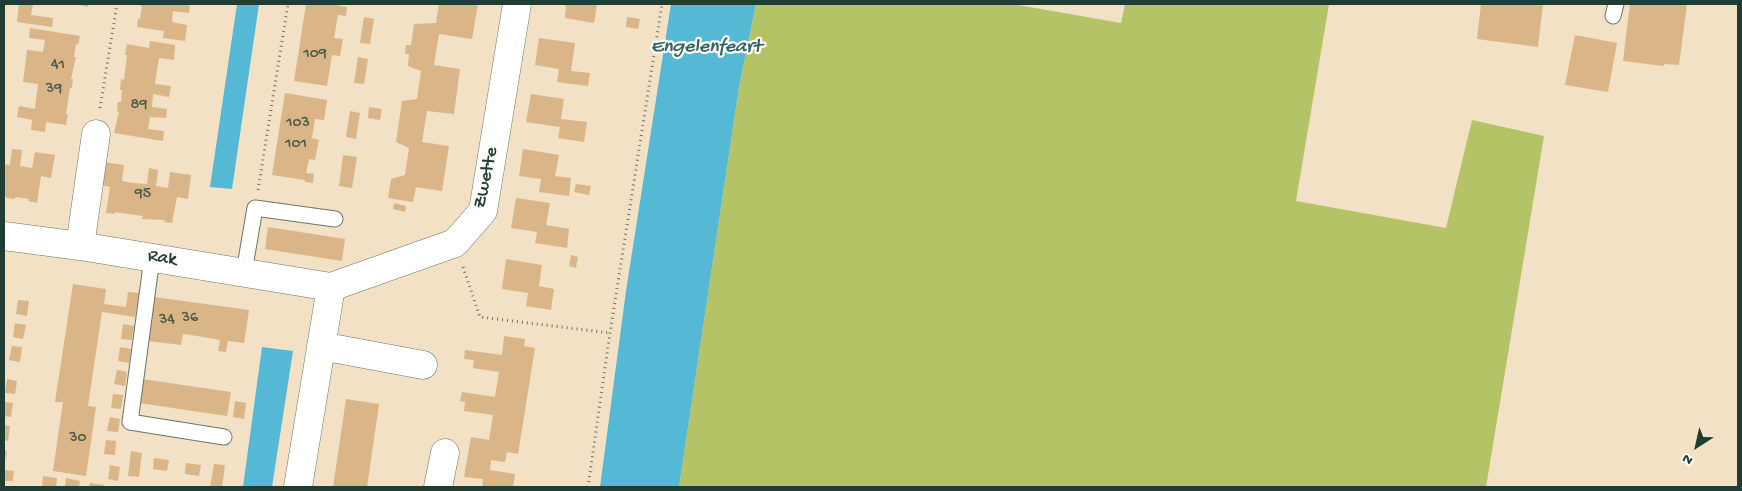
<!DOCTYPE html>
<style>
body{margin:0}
#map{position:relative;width:1742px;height:491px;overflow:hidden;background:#f2e1c4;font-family:"Gochi Hand",sans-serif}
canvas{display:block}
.frame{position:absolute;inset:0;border:5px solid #1f3d34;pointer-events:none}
.north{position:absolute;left:1672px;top:421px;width:50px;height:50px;-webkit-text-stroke:4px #fdfcf7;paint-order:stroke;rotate:215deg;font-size:14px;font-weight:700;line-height:20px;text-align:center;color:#1f3d34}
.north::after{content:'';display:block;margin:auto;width:18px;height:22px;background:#1f3d34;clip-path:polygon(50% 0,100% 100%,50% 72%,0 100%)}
</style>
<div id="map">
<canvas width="1742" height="491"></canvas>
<div class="frame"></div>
<div class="north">N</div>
</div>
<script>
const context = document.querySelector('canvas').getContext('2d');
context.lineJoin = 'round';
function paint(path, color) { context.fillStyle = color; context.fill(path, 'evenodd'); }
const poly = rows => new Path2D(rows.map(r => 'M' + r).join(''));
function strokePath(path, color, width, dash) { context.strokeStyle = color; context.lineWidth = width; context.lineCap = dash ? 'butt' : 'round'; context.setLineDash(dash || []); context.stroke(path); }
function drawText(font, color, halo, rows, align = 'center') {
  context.font = font + ' "Gochi Hand",sans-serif'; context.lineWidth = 4.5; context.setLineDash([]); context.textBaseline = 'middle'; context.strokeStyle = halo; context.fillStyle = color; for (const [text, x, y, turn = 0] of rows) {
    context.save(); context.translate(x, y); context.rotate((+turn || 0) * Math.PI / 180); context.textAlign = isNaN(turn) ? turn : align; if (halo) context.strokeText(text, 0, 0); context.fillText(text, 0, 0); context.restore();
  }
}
paint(poly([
 [756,4,1012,4,1121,23,1125,4,1329,4,1296,201,1446,228,1472,120,1544,136,1486,487,679,487,739,87]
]), '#b4c366');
paint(poly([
 [237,4,259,4,232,189,210,187],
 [671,4,756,4,739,87,679,487,600,487,626,291],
 [262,347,293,351,272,487,243,487]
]), '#55b8d4');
paint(poly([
 [19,4,33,4,31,15,53,18,52,27,17,22],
 [76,4,88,4,88,7],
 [140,4,190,4,189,13,173,11,172,22,187,25,185,41,163,38,164,31,137,27,138,18,140,19,142,6,140,6],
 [306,4,339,4,339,6,347,7,346,16,338,15,334,38,343,39,340,56,332,55,327,86,294,81],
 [439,4,478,4,472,39,439,34,434,65,460,69,454,114,427,111,422,142,449,146,442,191,416,187,413,202,388,198,391,179,405,175,409,148,396,142,402,101,417,99,421,71,408,66,409,54,405,54,406,45,411,45,414,24,436,23],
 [561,4,597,4,594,23,565,18,566,6],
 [1481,4,1543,4,1538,47,1477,39],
 [1630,4,1687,4,1679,65,1664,64,1664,66,1623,61],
 [364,17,374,19,370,44,360,43],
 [627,17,640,19,638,29,626,27],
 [30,28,80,36,78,45,76,44,74,57,76,57,71,79,73,79,72,88,70,88,66,114,68,114,66,125,46,122,45,132,31,130,32,120,17,117,19,106,35,109,38,84,23,82,27,50,43,52,45,40,29,38],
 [1575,35,1617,43,1608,92,1565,85],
 [539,38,575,43,571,71,590,73,588,86,557,82,559,69,535,65],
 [150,41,175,45,174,60,159,58,155,84,171,86,169,97,153,94,152,107,167,109,166,118,150,117,148,129,164,131,163,141,114,133,119,112,117,111,118,102,121,102,122,90,120,90,121,79,124,80,127,55,125,55,127,44,149,48],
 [358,57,368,59,364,84,354,83],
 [285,93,327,100,324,120,315,119,312,138,319,140,315,160,309,159,306,173,314,174,313,183,305,182,305,180,272,175],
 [531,94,564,99,561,119,587,122,584,142,558,138,560,127,526,122],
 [369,107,382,109,380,120,368,118],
 [350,111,360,113,356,139,346,137],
 [12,149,22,150,20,166,32,168,35,152,55,155,51,178,41,176,37,203,28,201,29,199,15,197,15,199,6,198,6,196,4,196,4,164,10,165],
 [523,149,559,155,555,176,571,178,569,196,539,192,541,179,519,176],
 [343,155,357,157,352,188,339,186],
 [104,162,124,165,122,181,133,183,147,184,149,168,158,170,156,186,168,188,170,172,191,175,188,199,177,197,172,223,164,222,165,220,142,219,143,216,115,212,115,214,106,213,110,187,100,185],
 [576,184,591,186,589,195,574,192],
 [516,198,550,203,546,225,569,229,567,248,535,243,537,232,511,228],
 [394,203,406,206,405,212,393,209],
 [268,227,345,239,342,261,265,249],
 [571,255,578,257,576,268,569,266],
 [506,259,542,265,539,286,554,289,551,310,526,306,528,293,502,289],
 [73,284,106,289,104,304,126,307,128,292,139,293,135,317,102,312,88,406,96,407,86,476,53,471,63,402,55,402],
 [154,297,249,310,244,343,228,341,226,352,218,351,220,340,197,336,183,334,181,345,148,341],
 [18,300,29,301,27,316,16,314],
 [15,323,26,325,23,339,13,337],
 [123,324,134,326,132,340,121,339],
 [504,336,525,339,524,346,535,348,518,454,507,452,505,462,491,460,490,470,515,474,513,487,482,487,483,479,464,477,471,437,489,440,493,415,464,411,465,402,460,401,462,392,495,397,499,372,473,368,474,360,464,359,465,350,502,355],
 [12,346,22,347,20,362,9,360],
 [120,347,131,349,129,363,118,361],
 [117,370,127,372,125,386,114,384],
 [7,379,17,381,15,394,5,393],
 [142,379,231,392,227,416,139,403],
 [113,394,123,395,121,409,111,408],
 [346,399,379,404,367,487,333,487],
 [235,401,246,403,244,419,233,417],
 [4,402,13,403,11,417,4,416],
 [110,417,120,419,118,432,107,431],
 [4,425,10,426,8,441,4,440],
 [106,440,116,441,115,455,104,454],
 [4,450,7,451,5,463,4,463],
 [131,451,142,453,139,477,128,476],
 [154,458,169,460,167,471,153,469],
 [186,463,201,465,199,476,185,474],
 [214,464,225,465,222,487,210,487],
 [110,465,120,467,118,481,108,479],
 [4,470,14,471,13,481,4,481],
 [43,476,57,478,56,487,42,486],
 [66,478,80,481,79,487,65,487],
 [90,483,104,485,103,487,89,487]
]), '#d9b588');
const service = poly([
 [1613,16,1616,4],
 [152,258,130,422,224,437],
 [244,272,255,208,335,219]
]);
const minor = poly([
 [4,236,80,246,331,287],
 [80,246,96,134],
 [321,346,423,365],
 [298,487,331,287,455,243,483,211,517,4],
 [438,487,445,453]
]);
strokePath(service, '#697666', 17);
strokePath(minor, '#697666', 29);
strokePath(poly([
 [100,108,117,4],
 [258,190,288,4],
 [463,267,480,317,610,333],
 [588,487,610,333,662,4]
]), '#697666', 3, [1, 4]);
strokePath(service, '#fff', 15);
strokePath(minor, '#fff', 28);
drawText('16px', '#4e5b49', null, [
 ["109",315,55],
 ["41",58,66],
 ["39",54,90],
 ["89",139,106],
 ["103",298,124],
 ["101",296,145],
 ["95",143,195],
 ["36",190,319],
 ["34",167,321],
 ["30",78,439]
]);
drawText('19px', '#1f3d34', '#fdfcf7', [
 ["Zwette",487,178,-78],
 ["Rak",162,259,9]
]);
drawText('italic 20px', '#2f6264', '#fdfcf7', [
 ["Engelenfeart",706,48]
]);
</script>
